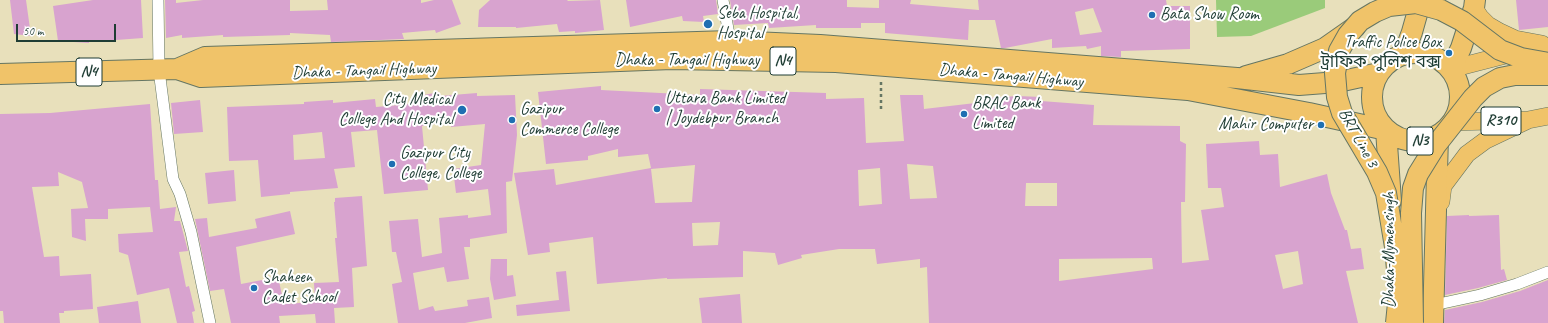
<!DOCTYPE html>
<meta charset="utf-8">
<style>
body{margin:0}
#map{position:relative;width:1548px;height:323px;overflow:hidden;background:#e8e0bb;font-family:Caveat,sans-serif}
canvas{display:block}
.scale{position:absolute;left:16px;top:24px;width:100px;height:18px;box-sizing:border-box;border:2px solid #1f3d34;border-top:0;padding-left:5px;font-size:12px;line-height:14px;white-space:nowrap;color:#1f3d34;-webkit-text-stroke:3px #fff;paint-order:stroke}
</style>
<div id="map">
<canvas width="1548" height="323"></canvas>
<div class="scale">50 m</div>
</div>
<script>
const g = document.querySelector('canvas').getContext('2d');
g.lineJoin = 'round';
function fillPath(path, color) {
  g.fillStyle = color;
  g.fill(path, 'evenodd');
}
function poly(rows) {
  const path = new Path2D();
  for (const r of rows) {
    if (r.length === 3) {
      path.moveTo(r[0] + r[2], r[1]);
      path.arc(r[0], r[1], r[2], 0, 2 * Math.PI);
      continue;
    }
    path.moveTo(r[0], r[1]);
    for (let i = 2; i < r.length; i += 2) path.lineTo(r[i], r[i + 1]);
  }
  return path;
}
function trace(path, color, width, dash) {
  g.strokeStyle = color;
  g.lineWidth = width;
  g.lineCap = dash ? 'butt' : 'round';
  g.setLineDash(dash || []);
  g.stroke(path);
}
function drawText(font, color, halo, rows, align = 'center') {
  g.font = font + ' Caveat,"Noto Sans Bengali",sans-serif';
  g.lineWidth = 4;
  g.setLineDash([]);
  g.textBaseline = 'middle';
  g.strokeStyle = halo;
  g.fillStyle = color;
  for (const [text, x, y, turn = 0] of rows) {
    g.save();
    g.translate(x, y);
    g.rotate((+turn || 0) * Math.PI / 180);
    g.textAlign = isNaN(turn) ? turn : align;
    if (halo) g.strokeText(text, 0, 0);
    g.fillText(text, 0, 0);
    g.restore();
  }
}
fillPath(poly([
 [1216,0,1325,0,1325,8,1251,36,1217,37]
]), '#9acb7a');
fillPath(poly([
 [10,0,26,0,31,36,14,34],
 [93,0,141,0,143,38,89,42,89,43,58,41,53,6],
 [165,0,176,0,176,3,203,0,290,0,290,11,328,10,327,0,421,0,421,3,434,0,452,0,461,24,436,33,435,30,402,33,404,39,331,42,330,35,290,33,290,35,223,37,223,35,182,38,182,35,166,38],
 [490,0,567,0,568,1,600,0,604,30,575,33,575,31,559,32,557,24,516,28,516,27,478,27,479,10],
 [626,0,716,0,718,14,703,16,704,22,683,21,682,16,630,27],
 [730,0,847,0,847,7,879,8,879,0,911,0,910,4,979,10,978,0,1166,0,1167,6,1190,6,1190,49,1121,51,1121,57,1101,56,1101,46,1087,49,1086,46,1052,48,1052,39,1005,48,1001,48,995,20,969,20,968,40,885,33,885,23,861,23,861,28,816,28,816,25,769,28,768,23,734,25],
 [1093,8,1102,32,1080,35,1075,12],
 [1516,0,1548,0,1548,27,1519,30],
 [601,86,601,90,700,95,700,89,826,93,826,99,864,98,866,143,904,141,900,95,923,95,924,109,984,102,984,98,1018,96,1041,97,1041,101,1094,105,1093,125,1180,126,1180,141,1186,144,1185,202,1181,202,1182,263,1209,260,1201,210,1224,207,1221,188,1208,188,1206,144,1259,141,1260,155,1278,154,1280,187,1327,174,1331,193,1345,230,1347,230,1351,249,1361,248,1364,269,1346,271,1358,323,929,323,927,267,920,268,920,259,877,264,875,249,839,249,801,255,802,258,778,265,775,253,743,251,743,277,667,279,667,278,597,284,593,237,549,243,550,252,528,255,514,173,554,169,556,185,651,168,648,154,618,157,618,149,588,156,588,160,546,164,538,92],
 [907,164,933,166,937,198,910,199],
 [695,165,692,202,655,203,651,169],
 [880,168,882,204,859,206,858,170],
 [1026,183,1057,183,1057,206,1025,206],
 [720,222,718,245,693,246,692,223],
 [1298,251,1303,284,1283,289,1275,255],
 [1152,258,1153,269,1059,281,1059,259],
 [439,92,440,96,477,93,477,96,515,95,517,135,512,181,506,182,507,233,470,239,470,247,464,247,469,279,447,282,444,267,413,273,419,310,433,306,435,311,468,306,467,300,489,297,492,318,465,323,398,323,392,284,402,282,396,252,392,252,389,221,418,219,422,257,442,253,439,218,468,215,468,218,491,215,488,189,456,193,453,169,481,165,485,124,451,127,451,121,422,126,428,190,384,194,377,130,351,132,355,167,334,169,338,188,290,192,290,194,261,197,258,160,229,161,227,107,304,104,304,102,333,100,333,103,375,99,376,107,421,103,419,96],
 [322,132,325,158,294,160,293,135],
 [200,100,203,132,174,134,171,103],
 [150,104,155,180,158,180,160,209,176,207,174,221,180,221,188,251,179,252,186,287,189,286,195,311,192,312,194,323,177,323,169,288,137,295,128,255,119,252,118,234,153,232,150,207,108,209,108,219,85,219,86,241,72,237,71,209,88,208,82,182,58,172,59,186,32,187,44,257,59,256,60,276,91,274,93,309,64,311,64,313,59,313,60,323,4,323,3,311,0,311,0,114,50,113],
 [234,170,236,201,208,204,205,173],
 [362,196,367,266,352,268,354,307,334,308,335,323,316,323,315,314,279,316,280,323,231,323,224,289,210,291,195,219,207,218,209,237,257,228,255,219,290,211,295,234,236,247,241,284,278,277,284,304,315,302,314,283,339,282,335,238,337,238,334,202,335,202,335,198],
 [1469,215,1469,216,1499,215,1501,270,1504,269,1507,280,1478,288,1445,295,1447,216],
 [491,259,507,259,507,276,513,275,516,296,494,300,490,279],
 [566,271,570,311,517,316,516,305,559,300,556,272],
 [1548,280,1548,323,1444,323,1445,310,1482,302,1520,291],
 [740,294,742,323,702,323,699,298],
 [138,301,141,323,99,323,97,307]
]), '#d8a3cf');
const street = poly([
 [158,0,159,70,173,179,180,194,191,232,210,323],
 [723,0,730,41],
 [1434,305,1480,295,1517,284,1548,272]
]);
const primary = poly([
 [1474,8,1480,17,1488,25,1500,32,1515,39,1542,44],
 [1451,69,1521,51,1548,47],
 [1453,122,1528,120,1548,116],
 [1441,202,1443,186,1467,154,1486,140,1528,120]
]);
const highway = poly([
 [1416,97,44],
 [1399,56,1405,51,1412,32,1421,0],
 [177,69,205,57,730,41,820,45,1237,78,1299,85,1338,82,1379,73],
 [1451,69,1461,48,1474,8,1475,0],
 [0,74,177,69,201,77,672,59,836,62,1188,90,1309,113,1386,130,1391,201],
 [1246,76,1288,64,1325,48,1355,27],
 [1433,323,1438,136]
]);
trace(street, '#657663', 12);
trace(primary, '#657663', 18);
trace(highway, '#657663', 22);
trace(poly([
 [881,109,881,82]
]), '#657663', 2.5, [3, 3]);
trace(street, '#fff', 11);
trace(primary, '#f0c369', 17);
trace(highway, '#f0c369', 20);
const highwayBridge = poly([
 [1396,323,1399,293,1395,247,1386,193,1377,172,1342,113,1337,97,1335,73,1339,51,1348,35,1360,21,1375,12,1389,6,1416,3,1441,10,1462,21,1500,50,1521,58,1548,63],
 [1413,323,1411,213,1413,188,1418,174,1436,145,1473,98,1484,87,1500,78,1515,75,1548,75]
]);
trace(highwayBridge, '#657663', 22, []);
trace(highwayBridge, '#f0c369', 20);
for (const [x, y, r, color] of [
 [1152,15,4,"#1f6fb2"],
 [708,24,5,"#1f6fb2"],
 [1449,53,4,"#1f6fb2"],
 [657,109,4,"#1f6fb2"],
 [462,110,5,"#1f6fb2"],
 [964,114,4,"#1f6fb2"],
 [512,120,4,"#1f6fb2"],
 [1321,125,4,"#1f6fb2"],
 [392,164,4,"#1f6fb2"],
 [254,288,4,"#1f6fb2"]
]) {
  const dot = new Path2D();
  dot.arc(x, y, r, 0, 2 * Math.PI);
  g.fillStyle = color;
  g.fill(dot);
  trace(dot, '#fff', 1.5);
}
for (const [x, y, w] of [
 [783,61,26],
 [89,72,26],
 [1501,121,40],
 [1420,141,26]
]) {
  const box = new Path2D();
  box.roundRect(x - w / 2, y - 14, w, 28, 3);
  g.fillStyle = '#fff';
  g.fill(box);
  trace(box, '#1f3d34', 1);
}
drawText('bold 16px', '#1f3d34', null, [
 ["N4",783,61],
 ["N4",89,72],
 ["R310",1501,121],
 ["N3",1420,141]
]);
drawText('17px', '#1f3d34', '#fff', [
 ["Seba Hospital,",717,14],
 ["Hospital",717,34],
 ["Bata Show Room",1160,15],
 ["Traffic Police Box",1441,43,"right"],
 ["ট্রাফিক পুলিশ বক্স",1441,63,"right"],
 ["Uttara Bank Limited",665,99],
 ["| Joydebpur Branch",665,119],
 ["City Medical",453,100,"right"],
 ["College And Hospital",453,120,"right"],
 ["BRAC Bank",972,104],
 ["Limited",972,124],
 ["Gazipur",520,110],
 ["Commerce College",520,130],
 ["Mahir Computer",1313,125,"right"],
 ["Gazipur City",400,154],
 ["College, College",400,174],
 ["Shaheen",262,278],
 ["Cadet School",262,298]
], 'left');
drawText('17px', '#1f3d34', '#fff', [
 ["Dhaka - Tangail Highway",687,61],
 ["Dhaka - Tangail Highway",364,71,-2],
 ["Dhaka - Tangail Highway",1011,76,5],
 ["BRT Line 3",1358,138,61],
 ["Dhaka-Mymensingh",1390,250,-90]
]);
</script>
